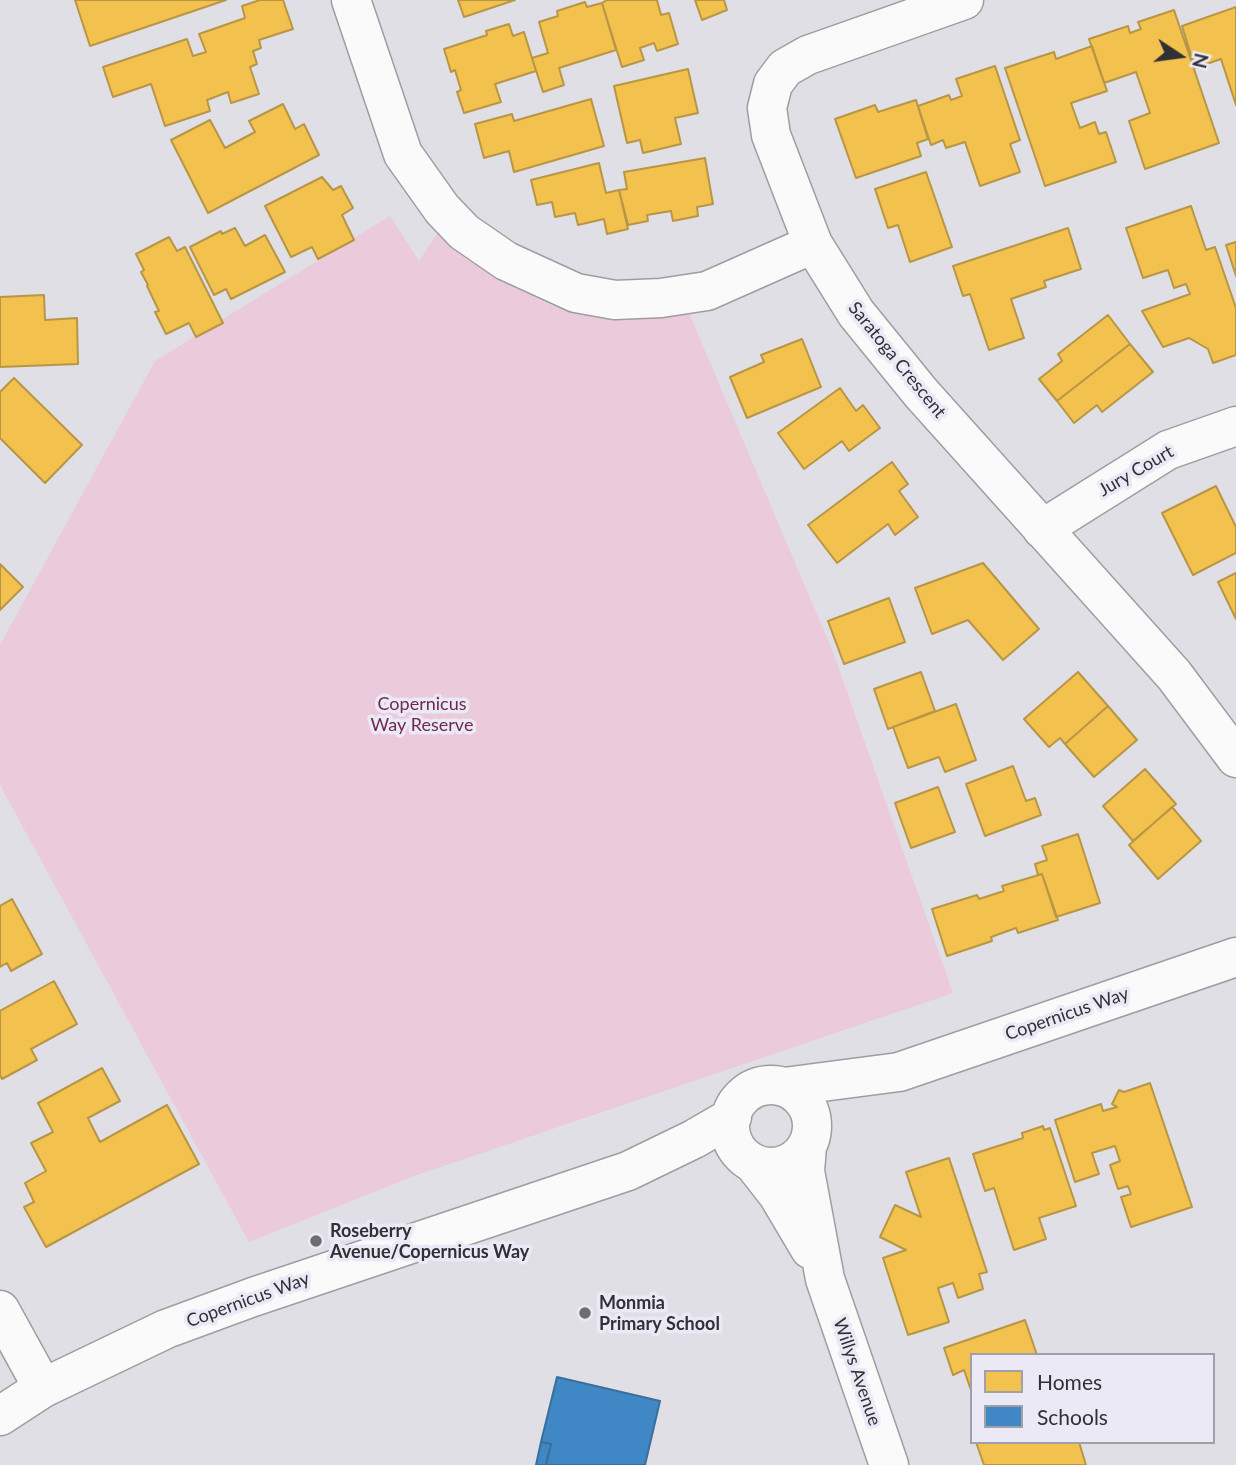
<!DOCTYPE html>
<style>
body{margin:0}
#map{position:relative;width:1236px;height:1465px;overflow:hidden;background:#e0dfe5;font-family:Lato,sans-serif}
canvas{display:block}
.legend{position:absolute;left:970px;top:1353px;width:245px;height:91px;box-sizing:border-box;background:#ece9f6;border:2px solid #a19fa8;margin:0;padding:9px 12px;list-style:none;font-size:21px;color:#313034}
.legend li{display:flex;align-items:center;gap:14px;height:35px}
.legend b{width:35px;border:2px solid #a19fa8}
.north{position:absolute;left:1145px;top:21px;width:70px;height:70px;-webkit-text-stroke:5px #ece9f6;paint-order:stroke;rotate:103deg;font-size:19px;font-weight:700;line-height:28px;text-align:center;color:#313034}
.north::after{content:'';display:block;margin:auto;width:24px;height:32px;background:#313034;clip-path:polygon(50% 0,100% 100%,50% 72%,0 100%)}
</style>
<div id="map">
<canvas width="1236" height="1465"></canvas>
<ul class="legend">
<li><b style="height:19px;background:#f2c14e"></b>Homes</li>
<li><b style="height:19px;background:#3f88c5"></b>Schools</li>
</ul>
<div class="north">N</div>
</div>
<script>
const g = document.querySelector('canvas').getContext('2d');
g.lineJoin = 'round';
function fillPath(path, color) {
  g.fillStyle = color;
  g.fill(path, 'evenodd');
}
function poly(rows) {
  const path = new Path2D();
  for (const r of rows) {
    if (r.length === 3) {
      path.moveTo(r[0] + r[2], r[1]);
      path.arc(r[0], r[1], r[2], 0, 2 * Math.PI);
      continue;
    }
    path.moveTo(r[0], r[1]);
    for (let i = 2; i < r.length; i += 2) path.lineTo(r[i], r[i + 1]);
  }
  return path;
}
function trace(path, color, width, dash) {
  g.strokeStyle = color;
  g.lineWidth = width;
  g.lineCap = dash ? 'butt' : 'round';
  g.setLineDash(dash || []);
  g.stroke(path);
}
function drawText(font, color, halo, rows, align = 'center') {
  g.font = font + ' Lato,sans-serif';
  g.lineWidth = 7;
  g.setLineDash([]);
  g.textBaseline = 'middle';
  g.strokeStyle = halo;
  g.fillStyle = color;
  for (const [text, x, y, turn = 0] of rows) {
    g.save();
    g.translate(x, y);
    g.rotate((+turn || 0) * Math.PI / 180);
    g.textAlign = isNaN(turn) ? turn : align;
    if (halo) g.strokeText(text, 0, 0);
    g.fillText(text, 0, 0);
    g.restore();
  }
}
fillPath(poly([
 [390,216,419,261,440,230,464,253,505,283,558,308,616,320,689,313,833,652,953,993,414,1176,249,1242,0,785,0,645,155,361]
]), '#ebcadb');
const homes = poly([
 [75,0,226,0,90,46,75,0],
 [260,0,283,0,293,29,259,40,261,48,253,51,257,64,250,67,259,94,231,103,228,92,207,100,210,111,165,126,151,84,113,97,103,67,187,39,193,56,206,52,199,34,245,18,242,6,260,0],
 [458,0,515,0,464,17,458,0],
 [657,0,661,15,669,13,678,44,657,51,654,43,640,48,644,60,622,67,602,3,607,0,657,0],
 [695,0,724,0,727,10,702,20,695,0],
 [585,2,587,7,602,3,616,50,559,68,564,85,543,92,532,58,548,53,539,22,558,16,557,11,585,2],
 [1236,7,1236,105,1221,59,1195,68,1182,26,1236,7],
 [1174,10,1219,143,1145,169,1129,121,1150,113,1136,72,1104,83,1089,39,1128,26,1130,33,1141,29,1138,22,1174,10],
 [509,24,513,36,524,32,536,71,495,84,501,102,464,113,457,92,461,90,455,70,451,72,444,49,487,35,486,31,509,24],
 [1092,46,1107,91,1071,103,1080,128,1095,122,1099,134,1106,132,1116,162,1045,186,1005,68,1054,52,1056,59,1092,46],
 [995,66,1020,140,1010,144,1020,172,980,186,965,142,946,148,943,140,931,145,918,106,949,95,951,100,962,96,956,79,995,66],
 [688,69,698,113,675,118,681,144,643,153,640,140,627,143,614,86,688,69],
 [591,99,604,146,514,172,509,151,484,158,475,124,512,114,514,121,591,99],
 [916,100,928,139,917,143,921,156,856,178,835,119,875,105,878,112,916,100],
 [283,104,295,129,304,124,319,155,208,213,171,140,210,120,225,148,255,132,249,121,283,104],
 [705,158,713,204,697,207,698,216,673,221,671,211,647,215,648,221,628,225,619,190,627,189,624,172,705,158],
 [599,163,606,193,619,190,628,229,607,234,604,219,578,225,575,213,555,217,552,202,537,205,531,180,599,163],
 [926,172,952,247,910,262,898,225,888,228,875,189,926,172],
 [322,177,333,190,341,186,353,208,342,215,354,240,318,259,312,247,291,257,265,206,322,177],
 [1191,206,1206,250,1215,247,1236,308,1236,355,1213,363,1208,349,1189,338,1163,347,1142,311,1190,294,1186,284,1174,288,1168,270,1143,278,1126,228,1191,206],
 [235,228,245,246,265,235,285,272,231,299,226,289,214,295,190,247,221,231,222,234,235,228],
 [1068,228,1081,269,1044,281,1046,287,1011,299,1024,338,989,350,970,294,963,296,953,266,1068,228],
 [169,237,177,251,185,247,223,323,196,337,189,323,166,334,155,312,159,311,147,286,148,285,141,272,144,270,136,254,169,237],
 [1236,242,1236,276,1226,245,1236,242],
 [44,295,45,320,77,318,78,364,0,367,0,297,44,295],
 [1108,315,1130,344,1057,401,1039,379,1062,361,1058,354,1108,315],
 [802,339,821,387,747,418,730,377,764,362,761,355,802,339],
 [1130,344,1153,372,1102,412,1097,405,1074,423,1057,401,1130,344],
 [14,378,82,445,45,483,0,438,0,392,14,378],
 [840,388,856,411,863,405,880,428,849,451,842,441,804,469,778,433,840,388],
 [892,462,908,484,899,491,918,517,895,535,888,524,837,563,808,525,892,462],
 [1216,486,1236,527,1236,553,1193,575,1162,513,1216,486],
 [983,563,1039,629,1003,660,968,620,932,634,915,588,983,563],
 [0,564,23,587,0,610,0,564],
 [1236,573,1236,619,1218,582,1236,573],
 [889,598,905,642,844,664,828,621,889,598],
 [921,672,935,711,888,729,874,689,921,672],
 [1078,672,1108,706,1065,744,1060,738,1049,747,1024,719,1078,672],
 [956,704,976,760,945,772,939,757,908,768,893,727,956,704],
 [1108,706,1137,740,1094,777,1065,744,1108,706],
 [1013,766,1026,801,1035,798,1041,815,985,836,966,784,1013,766],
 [1145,769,1176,804,1133,841,1103,806,1145,769],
 [938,787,955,832,911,848,895,803,938,787],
 [1172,807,1201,841,1158,879,1129,845,1172,807],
 [1078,834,1100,903,1056,917,1042,874,1038,875,1035,864,1047,860,1042,846,1078,834],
 [1042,874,1058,920,1018,933,1016,928,991,937,992,941,947,956,932,909,977,895,979,899,1004,891,1002,886,1042,874],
 [12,899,42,954,11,971,7,963,0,967,0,906,12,899],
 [54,981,77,1024,31,1049,37,1060,2,1079,0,1075,0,1011,54,981],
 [102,1068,120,1101,88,1118,100,1142,167,1105,199,1164,46,1247,24,1207,34,1202,25,1183,46,1171,31,1143,53,1132,38,1103,102,1068],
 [1150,1083,1192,1207,1131,1227,1121,1197,1131,1194,1128,1186,1118,1189,1110,1165,1120,1161,1115,1146,1092,1153,1099,1174,1075,1182,1055,1120,1101,1104,1103,1111,1117,1107,1112,1104,1119,1090,1124,1092,1150,1083],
 [1043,1126,1044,1130,1050,1128,1076,1206,1039,1218,1046,1239,1014,1250,994,1188,985,1191,973,1154,1023,1138,1022,1133,1043,1126],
 [949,1158,987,1272,979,1274,983,1289,958,1298,953,1283,938,1288,949,1322,908,1335,883,1258,906,1250,880,1237,895,1205,921,1217,906,1172,949,1158],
 [1025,1320,1037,1355,972,1355,972,1393,964,1370,953,1375,944,1348,1025,1320],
 [976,1442,1079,1442,1086,1465,984,1465,976,1442]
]);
fillPath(homes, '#f2c14e');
trace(homes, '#b89646', 2);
const schools = poly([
 [557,1377,660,1401,645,1465,546,1465,551,1444,541,1442,557,1377],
 [541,1442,551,1444,546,1465,536,1465,541,1442]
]);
fillPath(schools, '#3f88c5');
trace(schools, '#3b6e9a', 2);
const street = poly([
 [351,0,403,154,442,209,464,232,506,261,576,293,615,300,661,298,707,291,813,244],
 [964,0,808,55,785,68,773,84,767,108,771,135,813,244,856,313,921,393,1174,675,1236,758],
 [1042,529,1168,450,1236,426],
 [0,1310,43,1388]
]);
const secondary = poly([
 [771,1126,41],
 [784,1087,899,1072,1236,957],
 [807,1146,805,1171,825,1279,889,1465],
 [753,1163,778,1195,810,1249],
 [0,1416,43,1388,166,1329,253,1297,628,1171,694,1139,732,1117]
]);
trace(street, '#9e9ea2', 41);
trace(secondary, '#9e9ea2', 41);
trace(street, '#fafafb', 38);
trace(secondary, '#fafafb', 38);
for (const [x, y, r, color] of [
 [316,1241,7,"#6e6d72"],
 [585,1313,7,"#6e6d72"]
]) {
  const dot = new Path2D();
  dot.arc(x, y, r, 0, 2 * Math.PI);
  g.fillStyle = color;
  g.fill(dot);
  trace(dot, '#ece9f6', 2.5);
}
drawText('18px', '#313034', '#ece9f6', [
 ["Saratoga Crescent",897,360,51],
 ["Jury Court",1136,471,-30],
 ["Copernicus Way",1067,1014,-19],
 ["Copernicus Way",248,1300,-20],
 ["Willys Avenue",857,1372,71]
]);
drawText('18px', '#70284e', '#ece9f6', [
 ["Copernicus",422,704],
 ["Way Reserve",422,725]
]);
drawText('bold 18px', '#313034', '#ece9f6', [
 ["Roseberry",330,1231],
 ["Avenue/Copernicus Way",330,1252],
 ["Monmia",599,1303],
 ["Primary School",599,1324]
], 'left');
</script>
